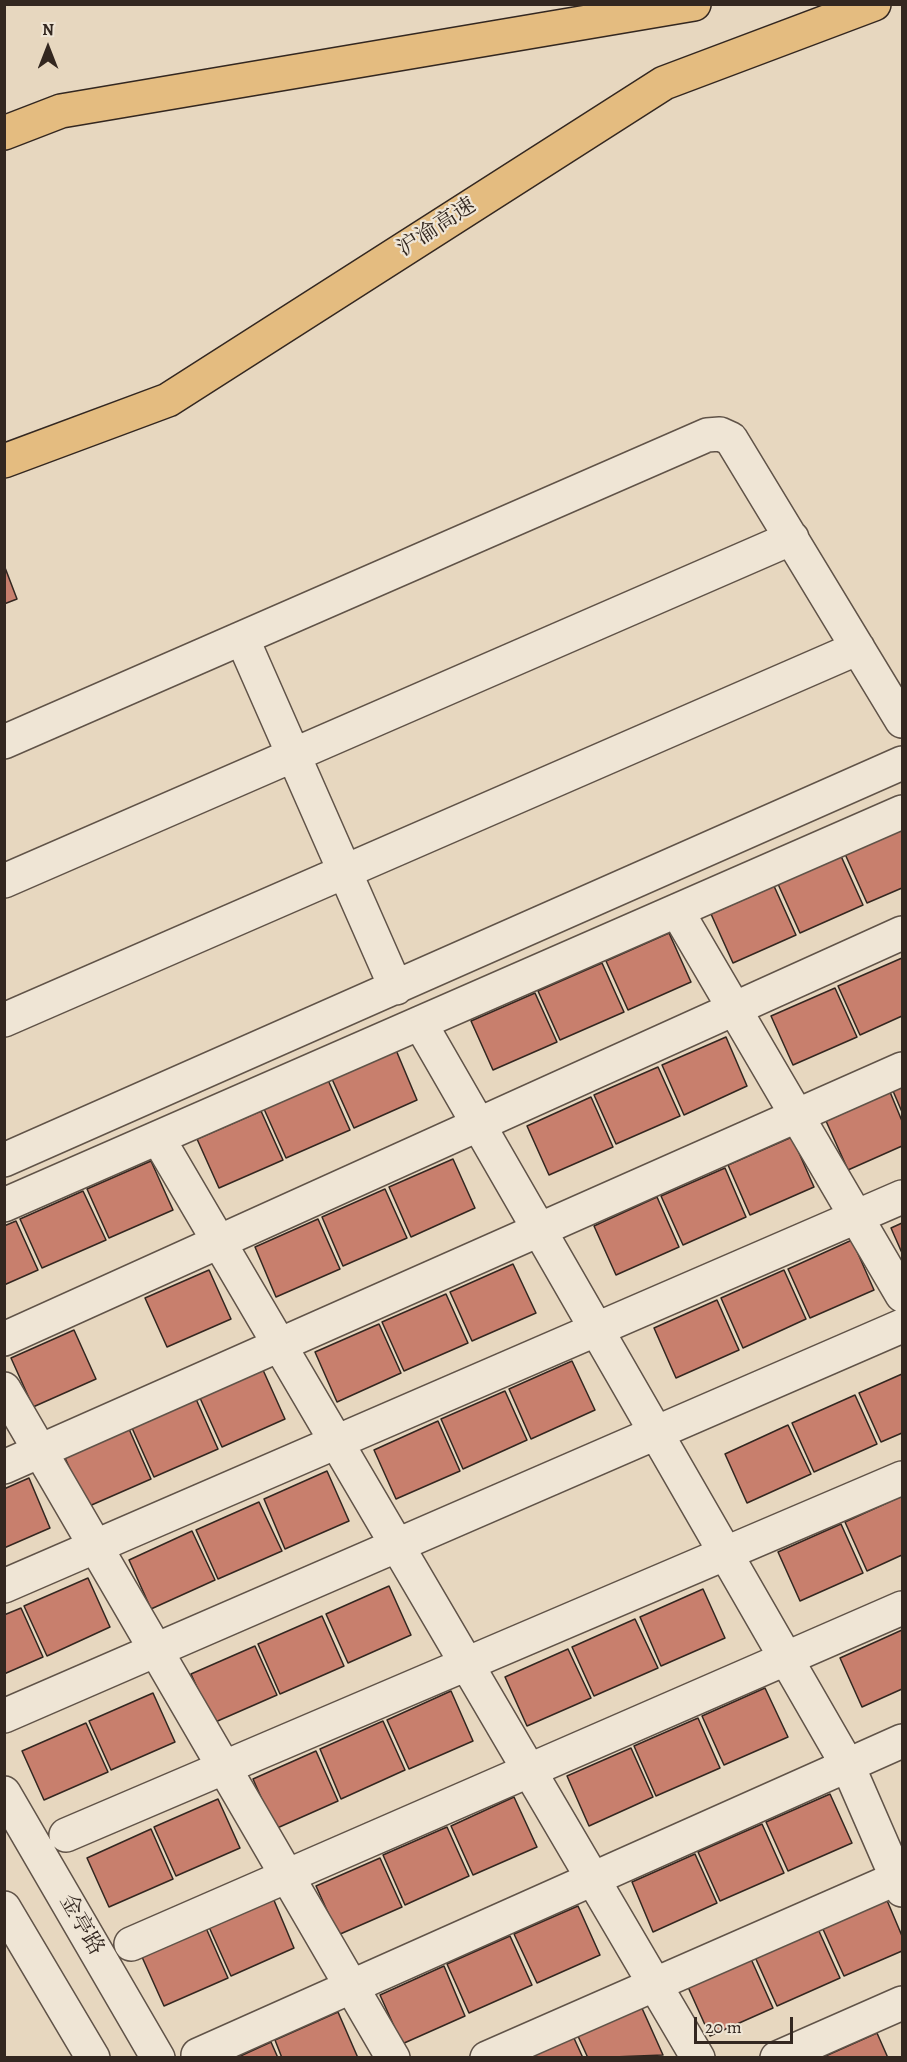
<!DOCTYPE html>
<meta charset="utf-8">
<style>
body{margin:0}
#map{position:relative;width:907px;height:2062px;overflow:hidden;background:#e7d7bf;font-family:Alegreya,serif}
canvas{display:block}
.frame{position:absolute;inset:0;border:6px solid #332720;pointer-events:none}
.north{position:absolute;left:18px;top:18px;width:60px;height:60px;-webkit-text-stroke:4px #efe5d5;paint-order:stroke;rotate:0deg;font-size:16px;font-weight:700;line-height:24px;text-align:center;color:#332720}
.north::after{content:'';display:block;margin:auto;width:21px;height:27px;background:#332720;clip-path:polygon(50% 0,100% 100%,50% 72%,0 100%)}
.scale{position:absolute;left:694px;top:2017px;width:99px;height:27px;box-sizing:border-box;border:3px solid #332720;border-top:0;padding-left:8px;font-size:18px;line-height:21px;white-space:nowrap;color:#332720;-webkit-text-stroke:4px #efe5d5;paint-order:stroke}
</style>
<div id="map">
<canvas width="907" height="2062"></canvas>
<div class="frame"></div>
<div class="north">N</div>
<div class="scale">20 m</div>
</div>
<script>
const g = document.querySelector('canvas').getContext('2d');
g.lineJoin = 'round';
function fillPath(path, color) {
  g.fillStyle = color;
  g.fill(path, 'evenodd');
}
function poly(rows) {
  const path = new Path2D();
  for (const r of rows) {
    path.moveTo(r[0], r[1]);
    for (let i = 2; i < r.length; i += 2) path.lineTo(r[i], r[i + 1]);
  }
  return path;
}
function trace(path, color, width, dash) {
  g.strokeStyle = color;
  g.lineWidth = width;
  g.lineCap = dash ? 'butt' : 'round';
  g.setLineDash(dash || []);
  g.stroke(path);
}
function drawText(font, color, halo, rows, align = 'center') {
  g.font = font + ' Alegreya,"Noto Serif SC",serif';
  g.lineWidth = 4.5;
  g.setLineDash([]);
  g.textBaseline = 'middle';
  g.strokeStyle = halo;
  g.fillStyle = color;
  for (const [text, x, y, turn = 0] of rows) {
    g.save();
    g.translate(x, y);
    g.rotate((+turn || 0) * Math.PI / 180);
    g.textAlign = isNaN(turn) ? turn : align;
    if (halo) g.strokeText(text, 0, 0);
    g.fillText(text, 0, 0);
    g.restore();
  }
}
const building = poly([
 [4,565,17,599,4,604,4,565],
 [902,829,902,888,867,903,845,854,902,829],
 [841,856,863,905,800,933,778,884,841,856],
 [774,886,796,935,733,963,711,914,774,886],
 [669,933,691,982,628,1010,606,961,669,933],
 [902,958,902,1016,860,1035,838,986,902,958],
 [602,963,624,1012,560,1040,538,991,602,963],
 [835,988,857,1037,793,1065,771,1016,835,988],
 [535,993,557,1042,493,1070,471,1021,535,993],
 [726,1037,747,1086,684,1115,662,1065,726,1037],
 [396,1050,417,1100,354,1128,332,1079,396,1050],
 [658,1067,680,1116,616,1144,594,1095,658,1067],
 [328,1080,350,1130,286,1158,264,1109,328,1080],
 [902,1087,902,1112,893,1091,902,1087],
 [890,1092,902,1121,902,1146,848,1170,826,1121,890,1092],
 [591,1097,613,1147,549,1175,527,1126,591,1097],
 [261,1111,283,1160,219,1188,197,1139,261,1111],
 [792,1137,814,1187,750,1215,728,1165,792,1137],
 [453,1159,475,1208,411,1237,389,1187,453,1159],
 [151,1161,173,1210,109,1238,87,1189,151,1161],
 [725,1168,746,1217,683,1245,661,1196,725,1168],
 [385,1189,407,1238,343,1266,322,1217,385,1189],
 [83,1191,106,1240,42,1268,20,1219,83,1191],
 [657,1197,679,1247,616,1275,594,1226,657,1197],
 [318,1219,340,1269,276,1297,255,1247,318,1219],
 [16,1221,38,1270,4,1285,4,1226,16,1221],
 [902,1223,902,1253,891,1228,902,1223],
 [852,1240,874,1290,810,1318,788,1269,852,1240],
 [513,1264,536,1313,472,1341,450,1292,513,1264],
 [209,1270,231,1319,167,1347,145,1298,209,1270],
 [784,1270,806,1319,743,1348,721,1298,784,1270],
 [446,1294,468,1343,404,1371,382,1322,446,1294],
 [717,1300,739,1350,676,1378,654,1328,717,1300],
 [379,1324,401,1373,337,1402,315,1352,379,1324],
 [74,1330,96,1379,33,1407,11,1358,74,1330],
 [572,1361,595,1410,531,1439,509,1389,572,1361],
 [263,1370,285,1419,222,1447,200,1398,263,1370],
 [902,1374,902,1433,881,1442,859,1393,902,1374],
 [505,1391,527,1440,463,1469,441,1419,505,1391],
 [855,1395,877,1444,814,1472,792,1423,855,1395],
 [196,1399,218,1449,154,1477,132,1428,196,1399],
 [438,1421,460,1471,396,1499,374,1450,438,1421],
 [788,1425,811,1474,747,1503,725,1454,788,1425],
 [129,1429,151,1479,87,1507,65,1458,129,1429],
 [327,1471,349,1521,285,1549,264,1499,327,1471],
 [29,1478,50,1528,4,1548,4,1489,29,1478],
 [902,1496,902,1555,867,1571,845,1522,902,1496],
 [259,1502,282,1551,218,1579,196,1530,259,1502],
 [841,1524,863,1573,800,1601,778,1552,841,1524],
 [192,1531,215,1580,151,1609,129,1560,192,1531],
 [88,1578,110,1627,47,1656,24,1606,88,1578],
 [389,1586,411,1635,348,1663,326,1614,389,1586],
 [703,1589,725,1638,661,1666,640,1617,703,1589],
 [21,1608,43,1657,4,1674,4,1615,21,1608],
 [322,1616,344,1666,280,1694,258,1644,322,1616],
 [635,1619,658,1668,594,1696,572,1647,635,1619],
 [902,1630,902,1689,862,1707,840,1658,902,1630],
 [255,1646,277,1695,213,1723,191,1674,255,1646],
 [568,1649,591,1698,527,1726,505,1677,568,1649],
 [765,1688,788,1737,724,1765,702,1716,765,1688],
 [451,1691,473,1741,409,1769,387,1720,451,1691],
 [153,1693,175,1742,111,1770,89,1721,153,1693],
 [698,1718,720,1768,656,1796,634,1746,698,1718],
 [383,1721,405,1770,341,1799,320,1749,383,1721],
 [86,1723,108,1772,44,1800,22,1751,86,1723],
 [631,1748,653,1797,589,1826,567,1776,631,1748],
 [316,1751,338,1801,275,1829,253,1779,316,1751],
 [830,1794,852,1843,788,1871,766,1822,830,1794],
 [514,1797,537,1847,473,1875,451,1826,514,1797],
 [218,1799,240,1848,176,1876,154,1827,218,1799],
 [762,1824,784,1873,720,1901,698,1852,762,1824],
 [447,1827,469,1876,405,1905,383,1855,447,1827],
 [151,1829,173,1879,109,1907,87,1858,151,1829],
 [695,1854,717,1903,653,1932,632,1882,695,1854],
 [380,1858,402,1907,338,1935,316,1886,380,1858],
 [273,1898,294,1948,231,1976,209,1927,273,1898],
 [886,1898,902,1936,902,1951,844,1976,822,1927,886,1898],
 [578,1906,600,1955,537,1983,514,1934,578,1906],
 [206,1928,228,1978,164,2006,142,1957,206,1928],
 [818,1929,840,1978,777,2006,755,1957,818,1929],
 [510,1936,532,1985,469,2013,447,1964,510,1936],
 [751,1959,773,2008,710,2036,688,1987,751,1959],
 [444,1966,465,2016,402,2044,380,1995,444,1966],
 [641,2006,663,2055,588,2058,577,2034,641,2006],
 [338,2012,358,2058,282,2058,275,2040,338,2012],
 [877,2033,888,2058,821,2058,877,2033],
 [573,2036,583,2058,524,2058,573,2036],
 [271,2042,278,2058,236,2058,271,2042]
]);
fillPath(building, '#c87f6d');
trace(building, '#332720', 1.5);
const minor = poly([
 [242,638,396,988],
 [4,742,707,435,720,434,731,439,902,721],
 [4,881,792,538],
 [677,911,902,1295],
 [4,1020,858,648],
 [420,1023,848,1766,902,1890],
 [158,1138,698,2058],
 [4,1160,902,763],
 [4,1205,902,812],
 [4,1339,902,933],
 [4,1389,393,2058],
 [4,1467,902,1069],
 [4,1586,902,1197],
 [4,1716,902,1326],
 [4,1793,158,2058],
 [66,1835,902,1478],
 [4,1908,93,2058],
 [131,1944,902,1608],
 [198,2055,902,1741],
 [487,2058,902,1876],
 [777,2058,902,2003]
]);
const highway = poly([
 [4,133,61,111,694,4],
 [4,461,168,400,664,83,874,4]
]);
trace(minor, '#605348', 36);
trace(highway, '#332720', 36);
trace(minor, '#efe5d5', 33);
trace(highway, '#e4bc80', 33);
drawText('22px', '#332720', '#efe5d5', [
 ["沪渝高速",437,228,-33],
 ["金亭路",81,1925,60]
]);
</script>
